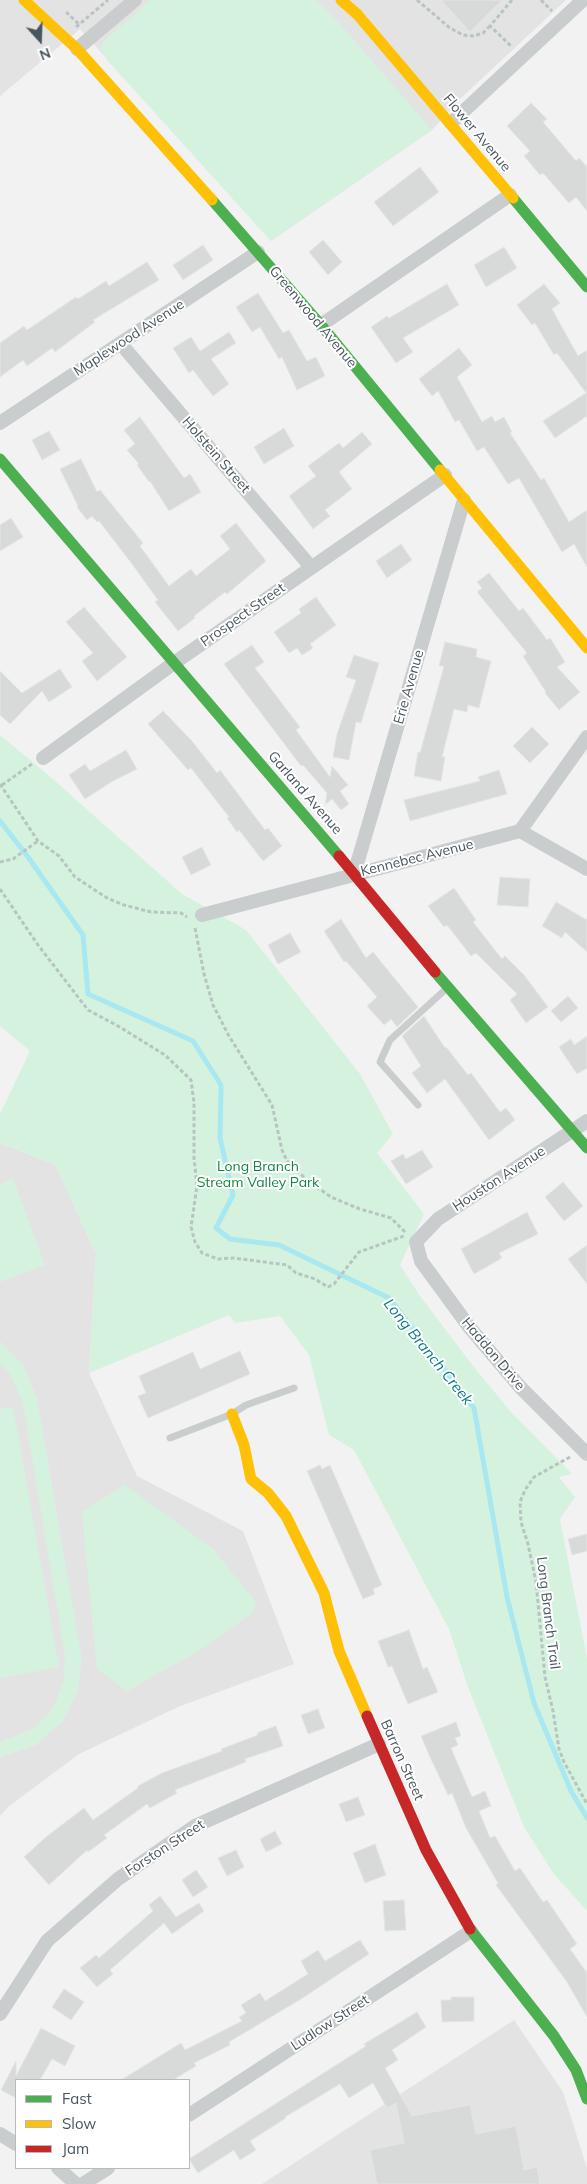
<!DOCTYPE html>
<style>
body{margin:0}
#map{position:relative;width:587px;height:2184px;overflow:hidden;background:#f2f2f2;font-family:Mulish,sans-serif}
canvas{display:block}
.legend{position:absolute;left:15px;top:2079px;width:175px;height:90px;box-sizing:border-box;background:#fff;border:1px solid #b6bbbf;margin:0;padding:6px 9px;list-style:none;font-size:15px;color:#48565f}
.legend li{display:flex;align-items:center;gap:10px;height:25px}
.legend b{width:25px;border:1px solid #b6bbbf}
.north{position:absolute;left:15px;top:15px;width:50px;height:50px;-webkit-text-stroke:4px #fff;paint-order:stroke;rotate:160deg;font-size:14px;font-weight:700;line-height:20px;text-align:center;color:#48565f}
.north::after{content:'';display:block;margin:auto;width:18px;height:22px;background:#48565f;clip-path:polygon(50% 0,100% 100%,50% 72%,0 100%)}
</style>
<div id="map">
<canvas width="587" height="2184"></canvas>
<ul class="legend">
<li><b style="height:6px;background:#4caf50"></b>Fast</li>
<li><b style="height:6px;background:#ffc107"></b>Slow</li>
<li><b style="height:6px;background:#c62828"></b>Jam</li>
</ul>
<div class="north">N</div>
</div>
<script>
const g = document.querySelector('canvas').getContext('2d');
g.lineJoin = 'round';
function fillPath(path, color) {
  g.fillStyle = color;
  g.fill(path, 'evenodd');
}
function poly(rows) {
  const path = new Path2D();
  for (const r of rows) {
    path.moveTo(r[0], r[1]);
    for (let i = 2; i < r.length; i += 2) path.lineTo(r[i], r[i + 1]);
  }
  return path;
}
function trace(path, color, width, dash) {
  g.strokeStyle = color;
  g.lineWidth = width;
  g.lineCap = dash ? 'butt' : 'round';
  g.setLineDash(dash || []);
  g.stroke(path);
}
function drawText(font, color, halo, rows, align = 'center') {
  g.font = font + ' Mulish,sans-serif';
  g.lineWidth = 4;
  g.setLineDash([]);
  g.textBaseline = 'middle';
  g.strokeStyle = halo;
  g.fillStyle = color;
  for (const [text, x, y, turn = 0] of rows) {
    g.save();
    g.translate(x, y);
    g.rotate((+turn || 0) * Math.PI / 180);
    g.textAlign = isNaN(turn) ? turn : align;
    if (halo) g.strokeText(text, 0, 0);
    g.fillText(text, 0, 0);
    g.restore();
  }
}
fillPath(poly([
 [0,0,566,0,460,99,432,130,271,241,80,29,0,96],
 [0,1143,56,1165,96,1254,89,1373,137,1476,243,1531,294,1664,178,1707,79,1754,8,1807,0,1816],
 [514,2020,563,2092,587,2168,587,2184,262,2184]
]), '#e4e3e4');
fillPath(poly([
 [151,0,316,0,340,24,432,130,271,241,107,60,100,49,105,40],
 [0,735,46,773,182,894,246,930,360,1074,393,1134,377,1153,424,1214,400,1265,420,1296,473,1366,511,1412,572,1474,559,1477,575,1497,560,1519,587,1659,587,1911,554,1874,524,1827,468,1687,449,1629,354,1450,329,1435,309,1355,280,1316,235,1323,229,1315,89,1373,96,1254,56,1165,0,1143,0,1114,30,1051,0,1026],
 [13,1179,45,1265,0,1282,0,1184],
 [0,1341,23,1365,37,1398,82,1660,78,1690,62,1722,36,1745,0,1757,0,1742,33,1729,54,1707,64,1679,65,1655,23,1403,10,1374,0,1363],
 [13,1407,59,1667,0,1678,0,1409],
 [125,1485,213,1549,256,1602,254,1609,251,1614,202,1649,127,1691,97,1669,82,1512]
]), '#d5f2de');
trace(poly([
 [0,821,28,857,83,935,88,994,193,1041,221,1085,220,1138,233,1195,216,1228,230,1239,279,1245,389,1298,474,1408,507,1597,534,1703,571,1791,587,1818]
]), '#a9e8f1', 5);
const building = poly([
 [441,0,502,0,470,32,441,0],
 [531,103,547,119,543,122,576,161,579,158,587,167,587,211,576,197,569,203,543,173,540,175,524,156,530,151,507,126,531,103],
 [420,167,439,192,393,226,374,202,420,167],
 [323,240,342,262,328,275,309,252,323,240],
 [203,245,213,260,183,280,173,265,203,245],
 [504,247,517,268,486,287,474,265,504,247],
 [147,262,159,280,93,320,95,322,55,352,52,348,27,366,23,360,0,377,0,343,24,326,27,330,76,297,78,299,106,281,109,286,147,262],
 [447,284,459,305,403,338,413,352,396,363,371,327,387,316,389,318,447,284],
 [544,284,560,303,552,309,578,356,587,350,587,416,555,438,543,421,586,393,557,353,554,355,535,323,532,325,517,305,544,284],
 [258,293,283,333,289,330,307,361,316,357,325,376,297,390,282,357,279,359,260,327,252,332,236,307,258,293],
 [229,332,236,343,211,359,229,384,213,396,193,370,189,373,173,348,191,337,200,351,229,332],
 [459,348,472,365,457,377,482,422,492,416,495,422,504,417,512,432,510,433,541,480,544,478,569,522,587,510,587,567,574,544,562,552,519,478,508,484,484,447,477,451,459,420,455,422,438,391,432,396,419,379,459,348],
 [140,417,184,478,190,474,201,492,169,511,150,481,149,482,137,465,139,464,127,450,135,444,124,430,140,417],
 [284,428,294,446,264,464,254,447,284,428],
 [49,431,60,450,42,460,32,440,49,431],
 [362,432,372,444,339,472,352,489,325,510,330,516,313,529,289,496,316,476,308,466,339,443,343,448,362,432],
 [81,459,97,492,100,490,143,543,140,546,169,586,191,569,196,576,230,549,220,536,236,523,266,561,227,594,225,592,194,616,195,618,178,631,155,602,158,600,132,564,99,521,97,522,92,516,87,520,77,507,78,506,60,469,81,459],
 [11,518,23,537,0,551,0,525,11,518],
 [401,544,412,560,387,578,376,561,401,544],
 [489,573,519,611,523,608,547,640,550,638,565,662,557,667,580,692,559,710,545,693,546,692,523,656,527,653,477,592,482,588,477,582,489,573],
 [316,597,336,625,310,644,313,648,302,655,297,648,289,653,274,632,301,613,299,609,316,597],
 [84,607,127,657,97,681,82,661,93,653,66,622,84,607],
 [445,642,477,649,476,657,491,661,479,708,468,705,467,712,454,709,442,757,445,757,441,781,414,776,418,752,420,753,444,666,439,666,445,642],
 [252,645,264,662,255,668,300,727,296,730,330,777,332,766,348,785,340,791,349,804,341,810,332,799,325,805,327,793,303,765,301,766,224,664,252,645],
 [354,655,379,663,361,723,356,722,349,760,333,757,337,734,356,680,346,677,354,655],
 [60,669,72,687,49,702,42,691,10,724,0,715,0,671,22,693,60,669],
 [163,711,192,741,217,773,220,770,265,830,268,828,282,846,263,861,239,830,237,832,227,818,229,817,191,768,188,770,148,724,163,711],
 [532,727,549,744,530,763,513,746,532,727],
 [126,750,137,769,113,781,85,799,69,775,85,764,90,771,126,750],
 [499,770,507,794,410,821,404,800,480,781,478,777,499,770],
 [202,847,211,865,191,875,182,857,202,847],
 [500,877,530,879,528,907,497,905,500,877],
 [454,888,476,920,473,922,502,959,505,956,524,975,548,1007,526,1023,510,1000,517,994,476,953,471,956,447,925,444,927,428,906,454,888],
 [556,902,587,920,587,952,565,932,562,938,542,926,556,902],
 [341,919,366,958,373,952,418,1007,397,1027,391,1019,384,1025,367,1006,377,997,346,961,344,962,324,931,341,919],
 [290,933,301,952,278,964,268,945,290,933],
 [568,996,578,1008,561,1022,551,1011,568,996],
 [424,1016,445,1048,446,1047,468,1075,471,1073,500,1112,506,1108,515,1120,489,1140,445,1079,427,1093,412,1073,421,1066,402,1036,424,1016],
 [587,1036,587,1068,577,1074,559,1047,571,1039,574,1045,587,1036],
 [422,1150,433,1167,406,1184,391,1161,403,1154,406,1159,422,1150],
 [563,1182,583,1206,564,1221,545,1197,563,1182],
 [527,1212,538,1234,499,1253,502,1258,474,1274,461,1249,527,1212],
 [587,1245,587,1284,568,1259,587,1245],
 [240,1351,250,1374,148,1418,138,1396,146,1393,139,1376,193,1352,200,1369,240,1351],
 [320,1465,322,1469,330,1465,382,1585,373,1589,375,1594,363,1599,307,1471,320,1465],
 [587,1534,587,1551,572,1555,568,1539,587,1534],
 [409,1630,423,1669,427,1667,438,1692,408,1704,392,1666,388,1667,378,1641,409,1630],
 [318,1709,325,1728,308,1734,301,1715,318,1709],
 [456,1722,461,1736,455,1738,458,1745,451,1748,472,1797,485,1791,491,1806,479,1811,490,1838,495,1836,515,1871,520,1868,543,1902,547,1900,577,1944,570,1949,587,1973,587,2017,567,1982,496,1885,498,1883,466,1828,452,1793,448,1795,430,1757,421,1736,456,1722],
 [276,1726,283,1746,245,1759,246,1762,175,1790,177,1793,150,1808,147,1804,104,1835,107,1838,88,1852,87,1850,49,1885,24,1857,46,1837,84,1808,93,1820,138,1788,138,1786,162,1773,222,1751,221,1749,258,1735,257,1733,276,1726],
 [358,1797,365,1815,346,1822,339,1804,358,1797],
 [275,1831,282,1844,266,1852,260,1839,275,1831],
 [375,1844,386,1875,365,1883,353,1853,375,1844],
 [236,1850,244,1867,227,1876,218,1858,236,1850],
 [196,1870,208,1887,193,1897,182,1880,196,1870],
 [160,1896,176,1917,199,1903,204,1911,172,1934,164,1923,110,1970,113,1974,97,1987,80,1968,96,1955,99,1958,153,1911,149,1905,160,1896],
 [404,1900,406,1930,385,1931,383,1901,404,1900],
 [360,1940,369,1954,301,1999,229,2042,230,2045,194,2063,196,2066,173,2080,121,2080,181,2043,185,2050,242,2021,239,2017,246,2013,241,2005,260,1993,265,2001,308,1974,301,1961,318,1950,325,1961,360,1940],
 [64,1989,84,2002,71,2020,52,2007,64,1989],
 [451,1997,474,1997,474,2021,442,2022,441,2000,451,2000,451,1997],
 [417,2012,426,2027,392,2050,398,2060,385,2068,412,2116,470,2105,476,2134,516,2126,524,2170,537,2167,540,2184,377,2184,370,2150,404,2143,396,2103,387,2108,373,2083,349,2098,340,2084,285,2117,286,2118,250,2141,256,2150,240,2160,234,2150,198,2173,189,2159,366,2046,364,2044,417,2012],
 [41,2028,75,2046,65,2066,52,2059,40,2080,16,2080,16,2098,1,2090,16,2061,16,2076,41,2028]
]);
fillPath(building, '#d8dada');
trace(building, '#e3e4e5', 1);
trace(poly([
 [417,0,450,28,463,35,474,36,483,33,490,26],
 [512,0,490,26,512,47],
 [541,0,552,11],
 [66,12,80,25],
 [76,27,108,0],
 [0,784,38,841,59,856,75,877,107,898,124,905,151,912,181,913,187,917],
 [2,785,32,764],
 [0,862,13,859,38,841],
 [0,889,38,945,88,1010,118,1026,165,1055,191,1080,194,1103,194,1158,197,1186,191,1227,195,1242,202,1253,218,1259,234,1258,287,1265,296,1273,315,1279,328,1287,334,1284,359,1252,404,1236],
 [195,928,204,974,213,1005,229,1036,272,1105,282,1150,287,1161,307,1180,331,1197,360,1209,391,1218,406,1233],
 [570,1457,534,1477,525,1490,520,1502,521,1522,528,1544,536,1582,545,1677,553,1711,559,1749,564,1762,587,1804]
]), '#b7c5c0', 3, [4, 2.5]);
trace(poly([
 [418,1105,380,1062,390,1040,447,988],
 [170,1438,232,1414,246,1405,294,1388]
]), '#c9cdce', 7);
trace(poly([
 [77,49,135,0],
 [451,123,583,0],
 [321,325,510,195],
 [121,344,311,567],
 [0,423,258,252],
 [43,758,174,663,445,475],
 [520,831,587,869],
 [354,874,464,500],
 [202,915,520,831,587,737],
 [587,1121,438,1219,416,1242,421,1261,470,1328,520,1387,587,1454],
 [0,2014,47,1941,118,1879,195,1826,379,1744],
 [189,2115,471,1931],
 [0,2134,16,2144],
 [58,2168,76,2184],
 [83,2184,108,2168]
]), '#c9cdce', 14);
trace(poly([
 [513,198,587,287],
 [212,200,321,325,440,470],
 [0,459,339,856],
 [435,972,587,1148],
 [470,1929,554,2036,576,2070,587,2099]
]), '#4caf50', 11);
trace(poly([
 [24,0,77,49,212,200],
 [341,0,357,14,513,198],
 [440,470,587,648],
 [232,1414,244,1445,251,1479,268,1493,286,1516,324,1593,339,1651,367,1716]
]), '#ffc107', 11);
trace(poly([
 [339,856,435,972],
 [367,1716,426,1850,470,1929]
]), '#c62828', 11);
drawText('14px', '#48565f', '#fff', [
 ["Flower Avenue",477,133,50],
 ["Greenwood Avenue",313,317,50],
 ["Maplewood Avenue",129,338,-33],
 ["Holstein Street",216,455,49],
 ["Prospect Street",243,615,-35],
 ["Erie Avenue",409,687,-74],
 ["Garland Avenue",305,793,49],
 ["Kennebec Avenue",417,858,-14],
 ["Houston Avenue",499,1179,-33],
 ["Haddon Drive",493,1354,50],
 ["Long Branch Trail",548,1613,83],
 ["Barron Street",402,1760,66],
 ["Forston Street",165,1848,-33],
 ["Ludlow Street",330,2023,-33]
]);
drawText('14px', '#138642', '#fff', [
 ["Long Branch",258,1167],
 ["Stream Valley Park",258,1183]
]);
drawText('italic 15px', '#097c8b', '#fff', [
 ["Long Branch Creek",428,1352,51]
]);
</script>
